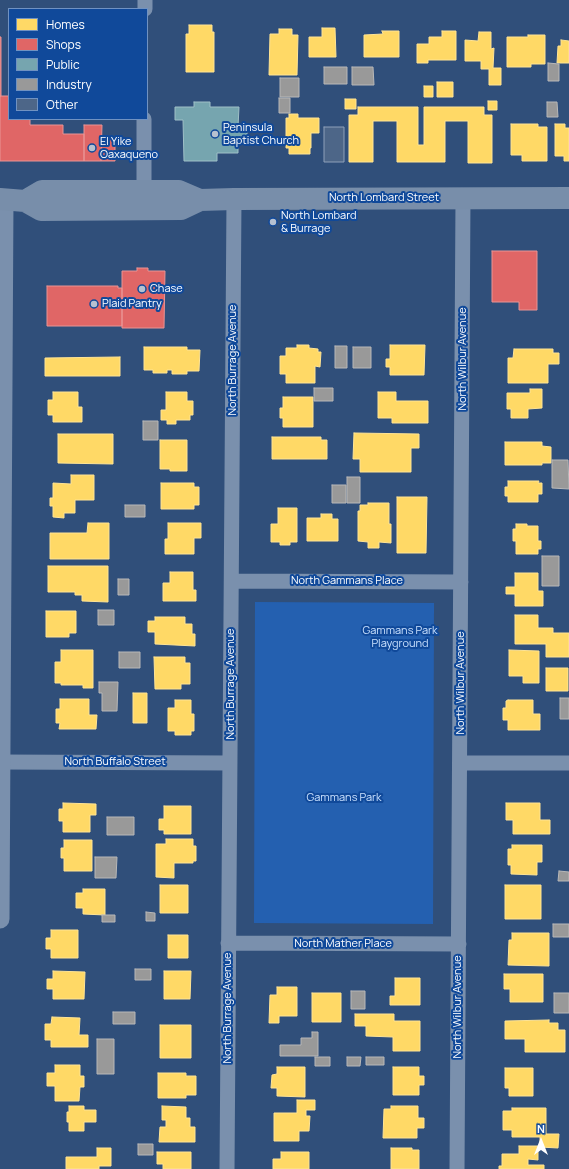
<!DOCTYPE html>
<style>
body{margin:0}
#map{position:relative;width:569px;height:1169px;overflow:hidden;background:#304f7a;font-family:Manrope,sans-serif}
canvas{display:block}
.legend{position:absolute;left:8px;top:8px;width:140px;height:112px;box-sizing:border-box;background:#10499a;border:1px solid #7092c2;margin:0;padding:5px 7px;list-style:none;font-size:12px;color:#fff}
.legend li{display:flex;align-items:center;gap:8px;height:20px}
.legend b{width:20px;border:1px solid #7092c2}
.north{position:absolute;left:521px;top:1121px;width:40px;height:40px;-webkit-text-stroke:3px #10499a;paint-order:stroke;rotate:0deg;font-size:11px;font-weight:700;line-height:16px;text-align:center;color:#fff}
.north::after{content:'';display:block;margin:auto;width:14px;height:18px;background:#fff;clip-path:polygon(50% 0,100% 100%,50% 72%,0 100%)}
</style>
<div id="map">
<canvas width="569" height="1169"></canvas>
<ul class="legend">
<li><b style="height:11px;background:#ffd966"></b>Homes</li>
<li><b style="height:11px;background:#e06666"></b>Shops</li>
<li><b style="height:11px;background:#76a5af"></b>Public</li>
<li><b style="height:11px;background:#999"></b>Industry</li>
<li><b style="height:11px;background:#4d6688"></b>Other</li>
</ul>
<div class="north">N</div>
</div>
<script>
const g = document.querySelector('canvas').getContext('2d');
g.lineJoin = 'round';
function fillPath(path, color) {
  g.fillStyle = color;
  g.fill(path, 'evenodd');
}
function poly(rows) {
  const path = new Path2D();
  for (const r of rows) {
    path.moveTo(r[0], r[1]);
    for (let i = 2; i < r.length; i += 2) path.lineTo(r[i], r[i + 1]);
  }
  return path;
}
function trace(path, color, width, dash) {
  g.strokeStyle = color;
  g.lineWidth = width;
  g.lineCap = dash ? 'butt' : 'round';
  g.setLineDash(dash || []);
  g.stroke(path);
}
function drawText(font, color, halo, rows, align = 'center') {
  g.font = font + ' Manrope,sans-serif';
  g.lineWidth = 4;
  g.setLineDash([]);
  g.textBaseline = 'middle';
  g.strokeStyle = halo;
  g.fillStyle = color;
  for (const [text, x, y, turn = 0] of rows) {
    g.save();
    g.translate(x, y);
    g.rotate((+turn || 0) * Math.PI / 180);
    g.textAlign = isNaN(turn) ? turn : align;
    if (halo) g.strokeText(text, 0, 0);
    g.fillText(text, 0, 0);
    g.restore();
  }
}
fillPath(poly([
 [255,602,434,603,433,924,254,923]
]), '#2460b0');
const homes = poly([
 [189,25,212,25,212,32,214,32,214,72,186,72,186,34,189,34,189,25],
 [322,28,335,28,336,57,309,57,309,37,322,37,322,28],
 [279,29,292,29,292,35,298,35,297,75,269,75,270,34,279,34,279,29],
 [382,31,399,31,399,57,364,57,364,35,383,34,382,31],
 [442,31,456,31,456,60,428,60,428,63,417,63,417,44,429,44,429,37,442,37,442,31],
 [479,32,491,32,491,49,494,48,493,68,501,68,501,85,489,85,489,69,481,69,481,61,465,61,465,40,478,41,479,32],
 [528,35,545,35,545,64,531,64,531,67,507,67,507,37,528,37,528,35],
 [561,40,569,41,569,63,557,63,558,46,561,46,561,40],
 [437,82,453,82,453,97,437,97,437,82],
 [424,86,433,86,433,97,424,97,424,86],
 [345,99,356,99,356,109,345,109,345,99],
 [488,101,497,101,497,110,488,110,488,101],
 [358,107,418,107,418,145,424,145,424,107,484,107,484,115,492,115,492,163,468,163,468,121,445,121,445,162,397,162,397,121,373,121,373,162,349,162,349,115,358,115,358,107],
 [289,114,298,114,298,118,319,118,319,133,311,133,311,148,310,148,310,154,289,154,289,148,286,148,286,118,289,118,289,114],
 [511,124,538,124,538,127,547,127,547,161,522,161,522,155,511,155,511,124],
 [555,124,565,124,565,128,569,128,569,161,564,161,564,156,555,156,555,124],
 [297,345,309,345,309,348,318,349,318,352,321,352,320,367,315,366,315,383,286,383,286,374,280,374,280,356,286,356,286,348,297,348,297,345],
 [390,345,425,345,424,375,390,375,390,367,386,367,386,359,390,359,390,345],
 [144,347,187,347,187,350,200,350,199,371,187,371,187,374,172,374,172,370,167,370,167,373,153,373,153,370,144,370,144,347],
 [514,349,553,349,553,353,559,353,559,364,548,364,548,383,508,383,508,358,513,358,514,349],
 [120,357,120,376,45,376,45,358,120,357],
 [530,389,542,389,542,408,528,409,528,418,511,418,511,409,507,409,507,393,530,393,530,389],
 [53,392,78,392,78,407,82,407,82,422,53,422,53,415,48,415,48,400,53,400,53,392],
 [166,392,187,392,187,401,193,401,193,415,190,415,190,420,176,420,176,424,167,424,167,420,161,420,161,410,166,410,166,392],
 [378,392,396,392,396,401,428,401,428,423,392,423,392,418,378,418,378,392],
 [283,397,313,397,313,427,283,427,283,418,280,418,280,408,283,408,283,397],
 [354,433,419,434,419,448,411,448,411,472,360,472,360,459,353,459,354,433],
 [58,434,113,434,113,464,58,463,58,434],
 [272,437,321,437,321,440,327,440,327,459,272,459,272,437],
 [160,440,187,440,187,471,170,471,170,469,160,469,160,440],
 [505,442,542,442,542,446,551,447,551,463,542,463,542,465,505,465,505,442],
 [71,475,94,475,94,500,75,500,75,513,64,513,64,518,53,517,53,506,50,506,50,498,53,498,53,483,71,484,71,475],
 [508,481,539,481,538,483,542,483,542,494,538,494,538,502,508,502,508,496,505,496,505,487,508,487,508,481],
 [161,483,194,483,194,487,199,487,199,505,194,505,194,509,161,509,161,483],
 [397,497,427,497,426,553,397,553,397,497],
 [368,503,389,503,389,524,391,524,391,543,379,542,379,548,368,548,368,542,358,541,358,511,360,511,360,505,368,505,368,503],
 [278,508,297,508,297,542,290,542,290,545,280,545,280,542,271,542,271,524,278,524,278,508],
 [321,514,332,514,332,519,338,519,338,541,307,541,307,518,321,518,321,514],
 [88,523,109,523,109,559,50,559,50,533,87,533,88,523],
 [168,523,201,523,201,538,194,538,194,554,165,554,165,539,168,539,168,523],
 [516,524,527,524,527,526,538,526,538,541,541,541,541,549,538,549,538,554,516,554,516,541,513,541,513,529,516,529,516,524],
 [48,566,108,566,108,602,82,601,82,595,75,595,75,592,48,592,48,566],
 [170,572,193,572,193,590,196,590,196,601,163,601,163,583,170,583,170,572],
 [515,573,538,573,538,591,543,591,543,606,515,606,515,594,506,594,506,587,515,587,515,573],
 [46,611,76,611,76,633,69,633,69,637,46,637,46,611],
 [515,615,538,615,538,628,553,628,553,633,569,633,569,657,546,657,546,644,515,644,515,615],
 [155,617,185,617,185,624,192,624,192,634,195,634,195,646,155,644,155,632,148,632,148,621,155,621,155,617],
 [61,650,93,650,93,688,83,688,83,685,61,685,61,683,55,683,55,662,61,662,61,650],
 [509,650,539,651,539,683,523,683,523,676,509,676,509,650],
 [154,657,185,657,185,663,190,663,190,684,181,684,181,689,155,689,154,657],
 [546,668,568,668,568,691,546,691,546,668],
 [133,693,147,693,147,723,133,723,133,693],
 [60,699,89,699,89,715,97,715,96,729,59,729,60,723,56,723,56,709,60,709,60,699],
 [175,700,191,700,191,714,194,714,194,731,191,731,191,735,175,735,175,731,168,731,168,708,175,708,175,700],
 [508,700,533,700,533,714,540,714,540,730,508,730,508,720,503,720,503,708,506,708,506,701,508,700],
 [63,803,96,804,96,815,90,815,90,832,63,832,63,821,59,821,59,809,63,809,63,803],
 [506,803,540,803,540,820,550,820,550,834,513,834,513,820,506,820,506,803],
 [164,806,191,806,191,834,164,834,164,830,159,830,159,819,164,819,164,806],
 [166,839,193,839,193,846,196,846,196,861,193,861,193,863,174,863,174,878,156,877,156,844,166,844,166,839],
 [64,840,92,840,92,871,64,871,64,858,61,858,61,848,64,848,64,840],
 [512,845,542,845,542,862,537,862,537,875,511,874,511,865,508,865,508,849,512,849,512,845],
 [160,885,188,885,188,913,160,913,160,885],
 [505,885,541,885,541,919,505,919,505,885],
 [83,889,105,889,105,915,83,914,83,908,76,908,76,893,83,893,83,889],
 [51,930,78,930,78,958,51,958,51,949,46,949,46,938,51,938,51,930],
 [512,933,549,933,549,966,508,965,509,940,512,940,512,933],
 [168,935,188,935,188,958,168,958,168,935],
 [53,971,85,972,84,999,53,999,53,989,47,989,47,979,53,979,53,971],
 [164,971,191,971,190,999,164,999,164,971],
 [504,974,543,974,543,1002,510,1002,510,989,504,989,504,974],
 [395,978,420,978,420,1005,390,1005,390,996,395,996,395,978],
 [277,987,297,987,297,1016,279,1016,279,1023,269,1023,270,995,277,995,277,987],
 [312,993,341,993,341,1022,312,1022,312,993],
 [355,1014,394,1014,394,1021,420,1021,420,1051,393,1051,393,1037,366,1036,366,1026,355,1026,355,1014],
 [52,1017,80,1018,79,1035,88,1035,88,1047,51,1047,51,1040,45,1040,45,1024,51,1024,52,1017],
 [549,1020,549,1023,558,1023,558,1030,565,1030,565,1052,525,1052,525,1039,505,1039,505,1021,549,1020],
 [160,1025,191,1025,191,1058,160,1058,160,1025],
 [55,1065,80,1065,80,1076,84,1076,84,1087,80,1087,79,1101,55,1101,55,1086,47,1086,47,1073,55,1073,55,1065],
 [277,1067,305,1067,305,1097,277,1096,277,1088,271,1088,272,1075,277,1074,277,1067],
 [393,1067,419,1067,419,1076,424,1076,424,1085,419,1085,419,1095,393,1095,393,1067],
 [505,1068,533,1068,533,1096,509,1096,509,1088,505,1088,505,1068],
 [158,1073,186,1073,186,1076,196,1076,196,1095,186,1095,186,1098,158,1098,158,1073],
 [297,1100,315,1100,315,1110,306,1110,306,1116,310,1116,309,1131,299,1131,299,1141,274,1141,274,1113,297,1113,297,1100],
 [69,1106,84,1106,84,1110,96,1110,96,1122,84,1122,84,1131,69,1131,69,1122,67,1122,67,1112,69,1112,69,1106],
 [162,1106,186,1107,186,1118,190,1118,190,1127,195,1127,195,1142,159,1142,160,1127,166,1127,166,1120,162,1120,162,1106],
 [391,1106,418,1106,418,1118,424,1118,424,1128,417,1128,417,1138,383,1138,384,1109,391,1109,391,1106],
 [512,1108,546,1108,546,1134,559,1134,558,1148,540,1147,540,1137,512,1137,512,1130,503,1130,503,1111,512,1111,512,1108],
 [519,1146,538,1146,538,1160,528,1159,528,1165,544,1165,544,1169,499,1169,499,1166,502,1166,502,1154,519,1154,519,1146],
 [97,1148,111,1148,111,1166,99,1166,99,1169,66,1169,66,1157,97,1157,97,1148],
 [391,1148,412,1148,412,1150,419,1150,419,1169,391,1169,391,1148],
 [157,1152,191,1152,191,1169,163,1169,163,1164,157,1164,157,1152],
 [281,1152,309,1152,309,1169,273,1169,273,1159,281,1159,281,1152]
]);
fillPath(homes, '#ffd966');
trace(homes, '#ffe494', 1);
const shops = poly([
 [0,37,1,37,1,96,0,96,0,37],
 [0,96,9,96,9,119,30,119,30,125,63,125,63,134,84,134,84,161,0,161,0,96],
 [84,125,102,125,101,161,84,161,84,125],
 [102,138,115,138,115,161,101,161,102,138],
 [492,251,537,251,537,310,519,310,519,302,492,302,492,251],
 [137,268,148,268,148,271,165,271,164,328,122,328,122,271,137,271,137,268],
 [47,286,118,286,118,288,122,288,122,326,47,326,47,286]
]);
fillPath(shops, '#e06666');
trace(shops, '#e99494', 1);
const public = poly([
 [194,102,210,102,210,107,239,107,238,127,247,127,247,141,238,141,238,153,217,153,217,161,184,161,183,120,175,120,175,107,194,107,194,102]
]);
fillPath(public, '#76a5af');
trace(public, '#9fc0c7', 1);
const industry = poly([
 [548,63,559,64,559,81,548,81,548,63],
 [324,67,347,67,347,84,324,84,324,67],
 [352,67,373,67,374,85,352,85,352,67],
 [280,78,299,78,299,97,280,97,280,78],
 [279,98,290,98,290,113,279,113,279,98],
 [547,102,557,102,558,117,547,117,547,102],
 [335,346,347,346,347,368,335,368,335,346],
 [353,347,371,347,371,368,353,368,353,347],
 [314,388,333,388,333,401,314,401,314,388],
 [143,421,158,421,158,440,143,440,143,421],
 [552,460,568,460,569,489,552,488,552,460],
 [347,477,360,477,360,503,347,503,347,477],
 [332,485,346,485,346,503,332,503,332,485],
 [125,505,145,505,145,517,125,517,125,505],
 [542,556,559,556,559,586,542,586,542,556],
 [118,579,129,579,129,595,118,595,118,579],
 [98,610,114,610,114,625,98,625,98,610],
 [119,652,140,652,140,668,119,668,119,652],
 [99,682,118,682,117,711,102,711,102,693,99,693,99,682],
 [560,698,569,698,569,719,560,719,560,698],
 [107,817,134,817,134,835,107,835,107,817],
 [95,857,117,857,116,878,95,878,95,857],
 [559,871,569,872,569,881,558,881,559,871],
 [146,912,155,913,155,921,146,921,146,912],
 [102,915,115,915,115,922,102,922,102,915],
 [553,924,569,924,569,937,553,937,553,924],
 [135,969,151,969,151,980,135,980,135,969],
 [351,991,365,991,365,1009,351,1009,351,991],
 [554,993,569,993,569,1013,554,1013,554,993],
 [113,1012,135,1012,135,1024,113,1024,113,1012],
 [312,1032,318,1032,318,1056,280,1056,280,1045,301,1045,301,1038,312,1038,312,1032],
 [97,1039,114,1039,114,1074,97,1074,97,1039],
 [315,1057,330,1057,330,1066,315,1066,315,1057],
 [347,1057,361,1057,360,1066,347,1066,347,1057],
 [366,1057,384,1057,384,1065,366,1065,366,1057],
 [138,1144,153,1144,153,1155,138,1155,138,1144]
]);
fillPath(industry, '#999');
trace(industry, '#b8b8b8', 1);
const building = poly([
 [324,127,344,127,344,162,324,162,324,127]
]);
fillPath(building, '#4d6688');
trace(building, '#8ea0b9', 1);
trace(poly([
 [145,9,145,0],
 [144,191,144,119],
 [232,581,461,582],
 [0,762,230,763],
 [461,763,569,763],
 [228,943,459,944],
 [227,1169,234,199],
 [457,1169,463,198]
]), '#7a90ad', 15);
trace(poly([
 [0,919,4,199]
]), '#7a90ad', 19);
trace(poly([
 [0,199,25,201,41,210,181,209,200,200,234,199,569,198],
 [25,201,42,191,179,191,200,200]
]), '#788eaa', 22);
for (const [x, y, r, color] of [
 [215,134,4,"#b7c1d0"],
 [92,148,4,"#b7c1d0"],
 [273,222,4,"#b7c1d0"],
 [142,289,4,"#b7c1d0"],
 [94,304,4,"#b7c1d0"]
]) {
  const dot = new Path2D();
  dot.arc(x, y, r, 0, 2 * Math.PI);
  g.fillStyle = color;
  g.fill(dot);
  trace(dot, '#10499a', 1.5);
}
drawText('11px', '#fff', '#10499a', [
 ["Peninsula",223,128],
 ["Baptist Church",223,141],
 ["El Yike",100,142],
 ["Oaxaqueno",100,155],
 ["North Lombard",281,216],
 ["& Burrage",281,229],
 ["Chase",150,289],
 ["Plaid Pantry",102,304]
], 'left');
drawText('11px', '#fff', '#10499a', [
 ["North Lombard Street",384,198],
 ["North Wilbur Avenue",463,359,-90],
 ["North Burrage Avenue",233,360,-90],
 ["North Gammans Place",347,581],
 ["North Wilbur Avenue",461,683,-90],
 ["North Burrage Avenue",231,684,-90],
 ["North Buffalo Street",115,762],
 ["North Mather Place",343,944],
 ["North Wilbur Avenue",458,1007,-90],
 ["North Burrage Avenue",228,1008,-90]
]);
drawText('11px', '#cae1fe', '#10499a', [
 ["Gammans Park",400,631],
 ["Playground",400,644],
 ["Gammans Park",344,798]
]);
</script>
